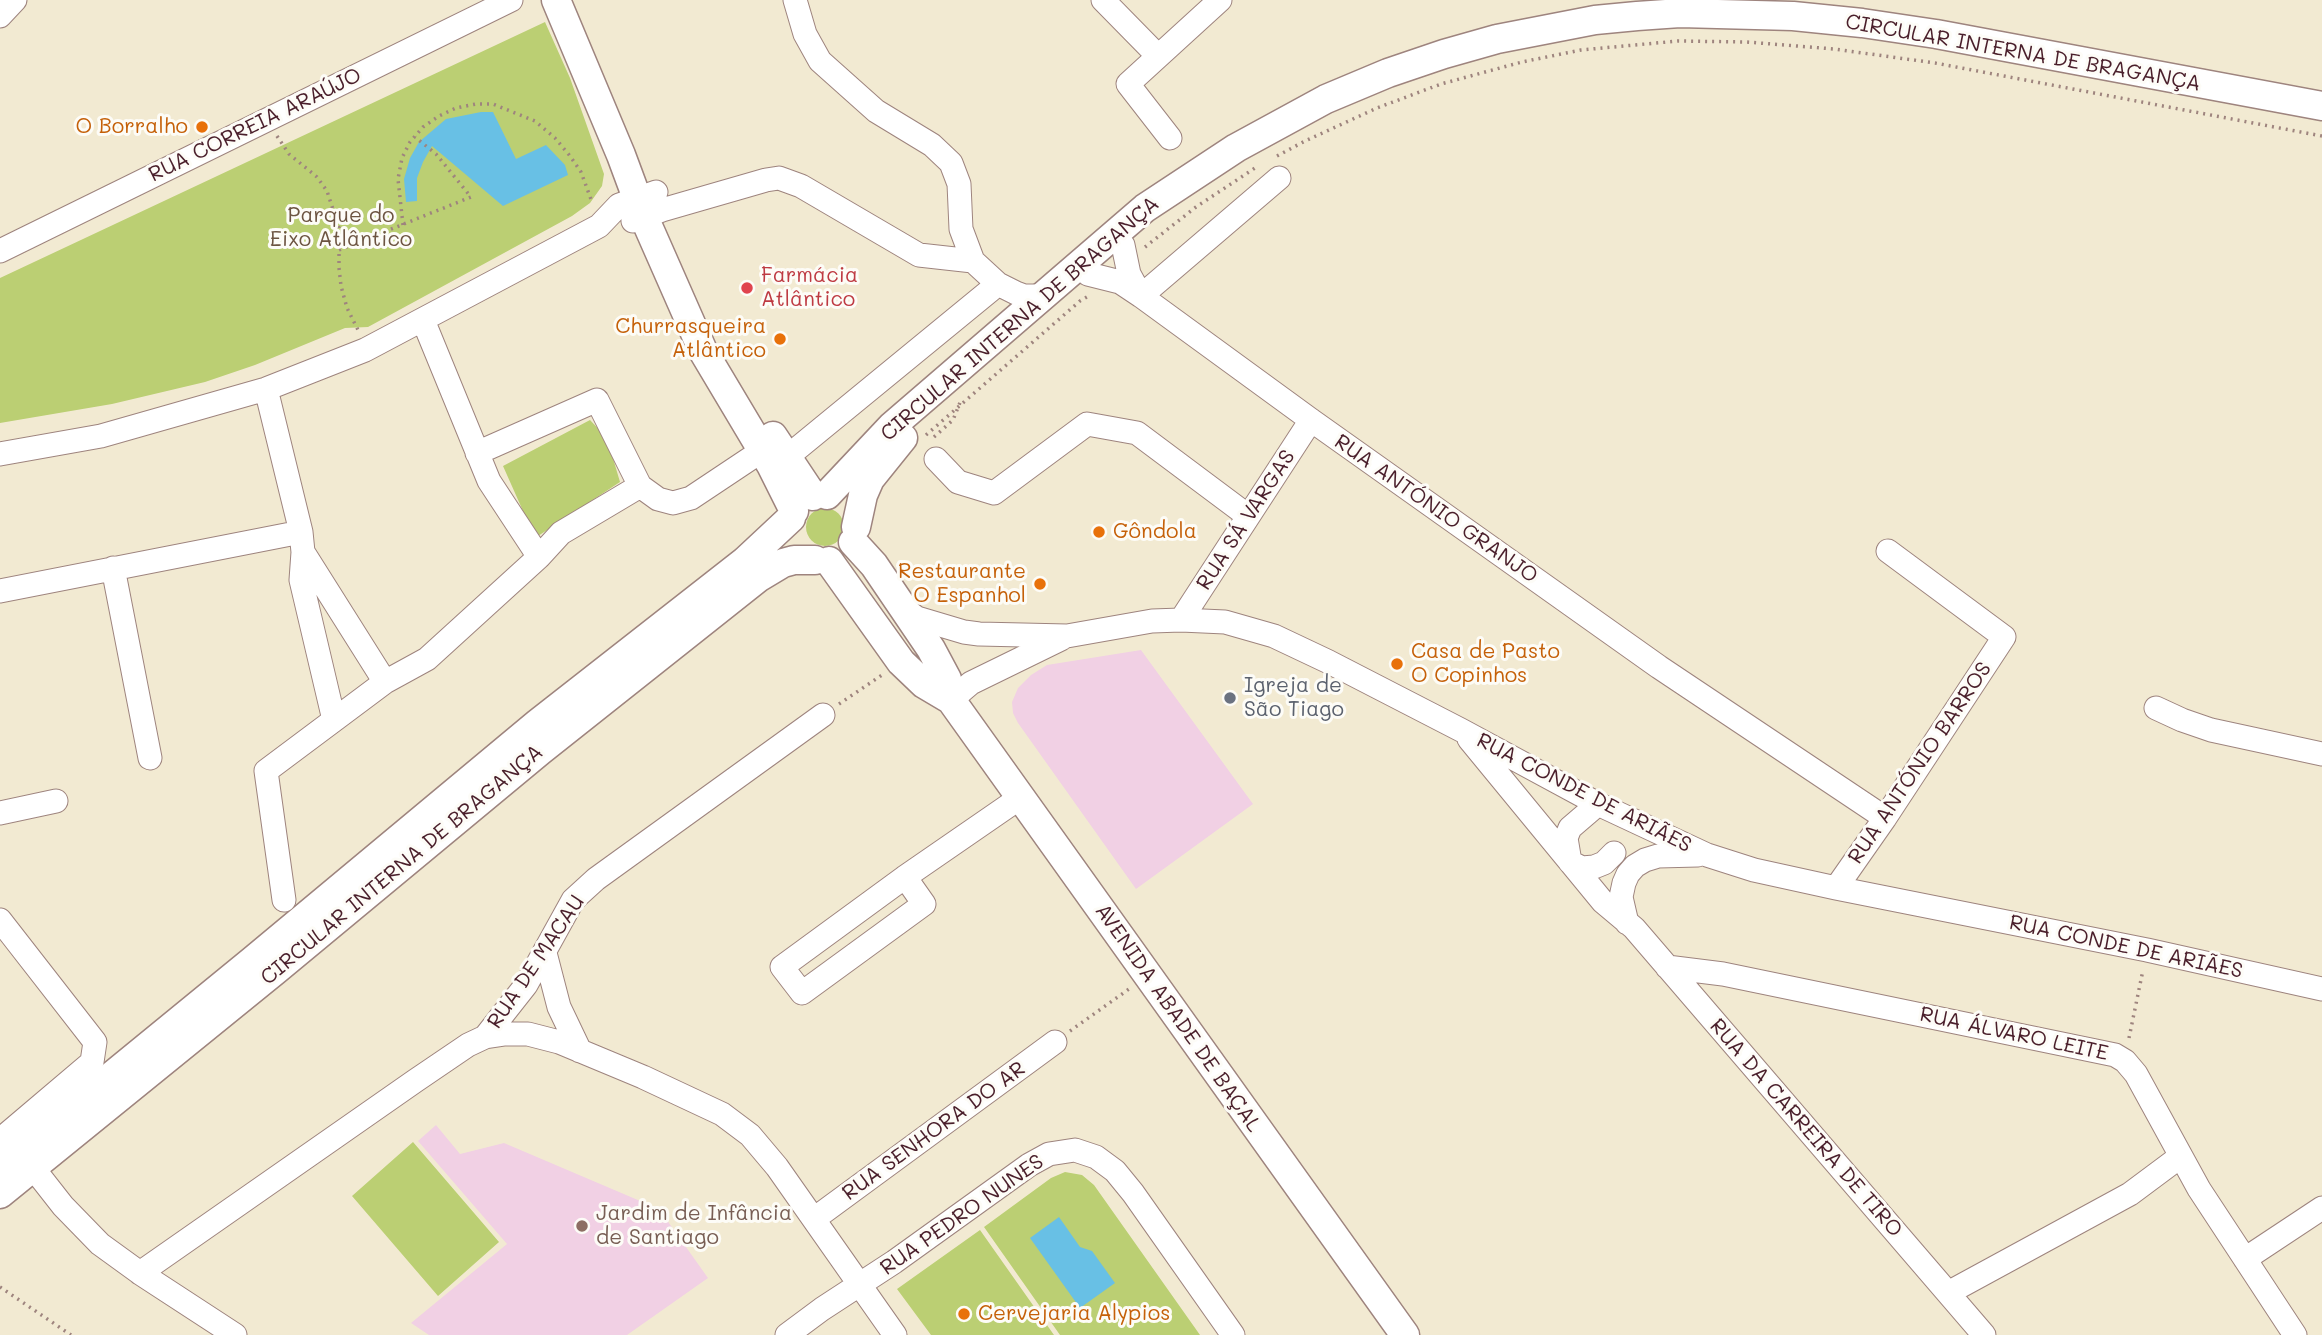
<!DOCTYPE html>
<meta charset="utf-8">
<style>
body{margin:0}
canvas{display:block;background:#f2ead2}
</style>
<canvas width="2322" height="1335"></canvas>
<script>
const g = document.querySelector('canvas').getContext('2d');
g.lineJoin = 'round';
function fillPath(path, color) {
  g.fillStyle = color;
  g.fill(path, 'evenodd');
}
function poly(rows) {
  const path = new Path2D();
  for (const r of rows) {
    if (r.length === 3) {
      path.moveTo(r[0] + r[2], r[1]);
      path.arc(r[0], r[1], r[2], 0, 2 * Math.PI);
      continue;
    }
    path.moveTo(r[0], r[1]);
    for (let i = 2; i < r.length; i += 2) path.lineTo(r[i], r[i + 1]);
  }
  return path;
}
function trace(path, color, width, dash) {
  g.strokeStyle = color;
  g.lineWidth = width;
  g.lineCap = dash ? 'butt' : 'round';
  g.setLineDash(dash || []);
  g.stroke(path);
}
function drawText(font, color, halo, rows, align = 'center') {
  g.font = font + ' Mali,sans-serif';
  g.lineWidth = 6;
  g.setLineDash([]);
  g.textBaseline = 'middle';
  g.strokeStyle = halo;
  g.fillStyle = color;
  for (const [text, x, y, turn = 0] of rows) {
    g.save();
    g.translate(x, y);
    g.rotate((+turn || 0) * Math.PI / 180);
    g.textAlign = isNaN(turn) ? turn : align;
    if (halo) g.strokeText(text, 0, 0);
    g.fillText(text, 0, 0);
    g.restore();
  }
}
fillPath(poly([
 [1141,650,1253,804,1136,889,1018,723,1013,713,1012,702,1018,688,1031,675,1047,665],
 [436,1125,460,1154,504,1143,659,1209,708,1278,627,1335,429,1335,411,1323,507,1244,418,1141]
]), '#f1d0e4');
fillPath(poly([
 [545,22,570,78,604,174,602,186,590,203,572,216,368,327,345,328,255,365,205,382,112,404,0,423,0,278],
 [590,420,607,438,620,482,535,538,503,466],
 [825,527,19],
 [413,1142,499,1242,438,1296,352,1196],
 [1065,1172,1082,1175,1094,1185,1200,1335,1060,1335,984,1227,1051,1178],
 [980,1230,1054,1335,931,1335,897,1289]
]), '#bbcf73');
fillPath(poly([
 [481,112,493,112,516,159,546,145,565,165,568,175,503,206,432,146,423,162,417,178,417,201,406,202,404,179,410,158,419,142,446,119],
 [1059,1217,1080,1247,1092,1251,1115,1283,1080,1308,1030,1238]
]), '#68c0e5');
const minor = poly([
 [795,0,805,34,820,61,876,111,932,145,951,163,959,184,961,229,973,261,998,284,1016,293,1024,296,1043,296],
 [1103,0,1158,56],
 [0,16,15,0],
 [1170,138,1128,84,1220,0],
 [1279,178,1141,296,1311,420,1659,667,1885,818],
 [633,221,662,210,766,180,779,178,801,186,919,255,973,261],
 [1123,245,1129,274,1141,296],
 [0,251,511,0],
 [1088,274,1120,282,1141,296],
 [423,320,489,481,539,557],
 [266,389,301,532,303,552,301,580,334,720],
 [0,454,101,436,266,389,365,350,599,226,619,205,656,192],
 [787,457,998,284],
 [936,459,958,482,994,493,1087,424,1137,433,1248,516],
 [640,486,658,499,673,503,691,498,763,450],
 [303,552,385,682],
 [113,568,150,758],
 [0,591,301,532],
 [903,608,917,618,964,632,979,634,1067,636,1152,621,1181,620,1225,622,1274,636,1329,662,1461,730,1598,804,1707,855,1754,870,1836,888,2147,950,2322,989],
 [1181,620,1311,420],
 [951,700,971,683,1061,639],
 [2156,708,2182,720,2211,730,2322,754],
 [1469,739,1603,902,1634,928,1984,1335],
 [1598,804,1570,828,1566,838,1570,862,1582,868,1594,867,1604,863,1614,853],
 [0,813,56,801],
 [905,877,924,904,802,993,782,967,905,877,1021,797],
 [1836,888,1885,818,2004,637,1888,551],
 [284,900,266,771,385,682,427,659,539,557,561,533,640,486,597,400,477,453],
 [0,920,95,1042,92,1062,0,1140],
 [1627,923,1621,897,1624,883,1628,874,1635,866,1645,860,1658,856,1698,855],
 [545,953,559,1007,580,1051],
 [1667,967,1723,974,2115,1055,2125,1061,2136,1074,2199,1189,2295,1335],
 [485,1037,505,1034,528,1034,559,1042,643,1077,722,1114,750,1135,777,1167,895,1335],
 [23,1155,63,1206,100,1244,140,1273,235,1335],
 [814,1219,1055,1042],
 [2245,1259,2322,1208],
 [140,1273,415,1081,468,1045,485,1037,526,985,573,900,596,879,823,715],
 [1948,1293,2130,1194,2181,1156],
 [787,1335,822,1309,894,1262,1029,1165,1049,1154,1075,1150,1096,1157,1115,1171,1133,1193,1233,1335]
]);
const major = poly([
 [556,0,621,155,644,217,703,351,771,465,794,511],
 [773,436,813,496],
 [827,495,892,426,1145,208,1236,148,1326,99,1388,73,1444,54,1497,39,1595,20,1637,16,1680,13,1793,16,1862,23,1936,34,2322,106],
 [856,527,863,495,870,479,903,438],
 [853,542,874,565,931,649,947,679,951,700,1405,1335],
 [829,561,901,662,924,684,951,700],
 [0,1167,252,961,538,723,745,561,791,518],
 [0,1194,276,970,540,751,758,578,783,563,794,560,815,560]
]);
trace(minor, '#9e847e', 25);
trace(major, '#9e847e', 31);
trace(poly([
 [277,136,289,154,317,177,327,191,339,228,339,268,341,286,347,308,358,330],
 [1277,156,1305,141,1377,108,1441,84,1522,62,1581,50,1678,41,1747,42,1834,49,1935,63,2322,136],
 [403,225,398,179,402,158,410,142,423,127,439,116,456,108,476,104,493,104,535,121,555,138,570,156,581,172,592,202],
 [1145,247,1196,207,1255,168],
 [339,250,471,197,436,154,415,137],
 [926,435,1080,301,1087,297],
 [934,437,953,420,961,400],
 [839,704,882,675],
 [1070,1031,1129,989],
 [2129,1038,2143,970],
 [0,1287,71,1335]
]), '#9e847e', 3.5, [2, 5]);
trace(minor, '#fff', 23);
trace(major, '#fff', 28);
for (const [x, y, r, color] of [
 [202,127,7,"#e8710a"],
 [747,288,7,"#e0444e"],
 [780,339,7,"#e8710a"],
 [1099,532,7,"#e8710a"],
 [1040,584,7,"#e8710a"],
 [1397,664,7,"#e8710a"],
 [1230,698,7,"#6b7280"],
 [582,1226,7,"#8d6e63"],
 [964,1314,7,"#e8710a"]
]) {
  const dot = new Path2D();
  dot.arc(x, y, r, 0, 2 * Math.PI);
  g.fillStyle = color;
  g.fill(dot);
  trace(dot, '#fdfcf7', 2.5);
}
drawText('21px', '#4a1f2b', '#fdfcf7', [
 ["CIRCULAR INTERNA DE BRAGANÇA",2023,53,10],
 ["RUA CORREIA ARAÚJO",255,125,-26],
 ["CIRCULAR INTERNA DE BRAGANÇA",1020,319,-41],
 ["RUA ANTÓNIO GRANJO",1436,509,35],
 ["RUA SÁ VARGAS",1246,520,-57],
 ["RUA ANTÓNIO BARROS",1920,763,-56],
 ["RUA CONDE DE ARIÃES",1584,793,27],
 ["CIRCULAR INTERNA DE BRAGANÇA",402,865,-40],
 ["RUA CONDE DE ARIÃES",2126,947,12],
 ["RUA DE MACAU",536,962,-56],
 ["AVENIDA ABADE DE BAÇAL",1178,1018,55],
 ["RUA ÁLVARO LEITE",2014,1034,12],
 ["RUA DA CARREIRA DE TIRO",1806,1128,49],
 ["RUA SENHORA DO AR",934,1131,-36],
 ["RUA PEDRO NUNES",962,1215,-35]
]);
drawText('21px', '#c56008', '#fdfcf7', [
 ["O Borralho",188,127],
 ["Churrasqueira",766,327],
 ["Atlântico",766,351],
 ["Gôndola",1113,532,"left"],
 ["Restaurante",1026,572],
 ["O Espanhol",1026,596],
 ["Casa de Pasto",1411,652,"left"],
 ["O Copinhos",1411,676,"left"],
 ["Cervejaria Alypios",978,1314,"left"]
], 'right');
drawText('21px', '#6c5441', '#fdfcf7', [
 ["Parque do",341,216],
 ["Eixo Atlântico",341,240]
]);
drawText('21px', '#be3a42', '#fdfcf7', [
 ["Farmácia",761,276],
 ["Atlântico",761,300]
], 'left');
drawText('21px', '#5b616d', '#fdfcf7', [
 ["Igreja de",1244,686],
 ["São Tiago",1244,710]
], 'left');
drawText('21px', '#785e54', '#fdfcf7', [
 ["Jardim de Infância",596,1214],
 ["de Santiago",596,1238]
], 'left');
</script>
